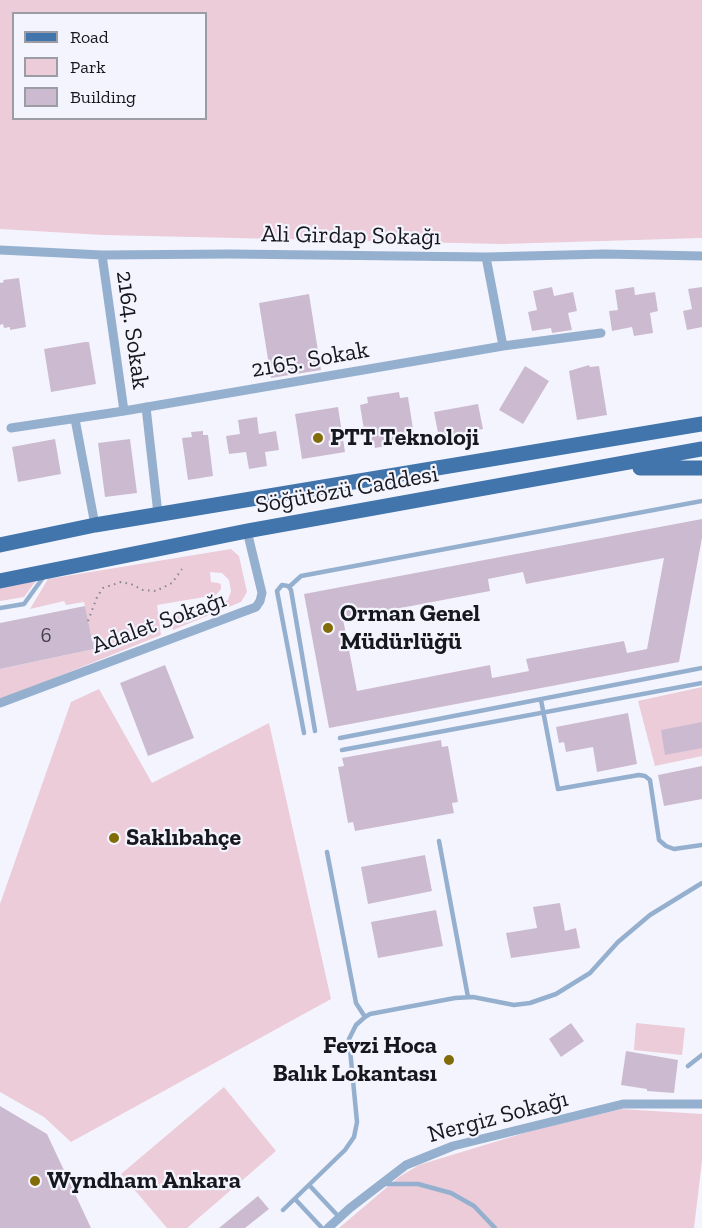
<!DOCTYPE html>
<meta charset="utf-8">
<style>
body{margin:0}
#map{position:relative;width:702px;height:1228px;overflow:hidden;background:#f4f4fe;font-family:"Zilla Slab",serif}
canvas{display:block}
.legend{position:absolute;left:12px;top:12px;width:195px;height:108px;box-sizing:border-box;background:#f4f4fe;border:2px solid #9c9ca5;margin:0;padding:8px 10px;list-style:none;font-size:18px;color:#17171f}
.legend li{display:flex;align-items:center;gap:12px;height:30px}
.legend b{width:30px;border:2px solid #9c9ca5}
</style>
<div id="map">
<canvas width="702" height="1228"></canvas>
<ul class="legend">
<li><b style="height:8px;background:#4175ac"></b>Road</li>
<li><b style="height:16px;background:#ebccd8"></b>Park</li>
<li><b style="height:16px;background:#ccbbd0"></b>Building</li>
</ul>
</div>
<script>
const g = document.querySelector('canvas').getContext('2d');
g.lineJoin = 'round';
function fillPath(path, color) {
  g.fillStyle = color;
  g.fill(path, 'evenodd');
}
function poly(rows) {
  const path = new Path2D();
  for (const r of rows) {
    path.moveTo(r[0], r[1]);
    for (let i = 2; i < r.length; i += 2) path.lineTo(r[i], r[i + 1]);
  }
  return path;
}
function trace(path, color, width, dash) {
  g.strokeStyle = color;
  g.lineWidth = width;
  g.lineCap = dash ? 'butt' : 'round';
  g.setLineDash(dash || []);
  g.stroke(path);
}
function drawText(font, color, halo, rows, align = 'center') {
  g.font = font + ' "Zilla Slab",serif';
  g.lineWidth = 4.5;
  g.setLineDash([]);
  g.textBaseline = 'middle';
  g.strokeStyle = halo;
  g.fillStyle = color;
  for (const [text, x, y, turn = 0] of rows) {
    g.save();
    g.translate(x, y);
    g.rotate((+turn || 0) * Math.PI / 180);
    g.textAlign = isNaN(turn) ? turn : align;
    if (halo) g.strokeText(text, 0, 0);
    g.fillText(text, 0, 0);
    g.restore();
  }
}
fillPath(poly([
 [0,0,702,0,702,238,502,244,103,235,0,229],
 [14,14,206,14,206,118,14,118],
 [231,549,239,556,247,592,241,602,173,630,171,619,175,615,218,607,228,600,231,591,229,580,222,573,210,572,211,582,219,583,221,585,221,589,216,595,157,605,161,635,0,700,0,669,94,649,84,602,66,605,64,601,30,609,48,579],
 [36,581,24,597,0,601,0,588],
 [702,687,702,756,655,766,638,701],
 [99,689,152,783,269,723,331,999,71,1142,44,1117,0,1092,0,904,71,702],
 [636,1023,685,1028,682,1055,634,1050],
 [224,1087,276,1151,187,1228,167,1228,121,1174],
 [621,1109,702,1114,702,1161,694,1228,339,1228,399,1177,419,1165,534,1130]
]), '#ebccd8');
fillPath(poly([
 [19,278,26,327,10,330,10,327,4,328,3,324,0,325,0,283,4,282,3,280],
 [552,287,554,296,573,292,577,311,568,313,572,330,552,333,551,328,532,331,528,312,537,310,533,291],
 [634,287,635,295,655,292,658,311,650,313,653,333,634,336,632,327,612,331,609,311,618,310,615,290],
 [702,287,702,327,687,330,683,311,692,309,688,289],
 [309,294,321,370,271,378,259,303],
 [85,342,89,342,96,384,51,392,44,349],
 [589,365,590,367,599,366,607,415,577,420,569,371],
 [525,366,549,381,523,424,499,410],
 [399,392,400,398,408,397,414,435,407,436,408,442,375,448,374,441,366,443,360,405,368,403,367,397],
 [478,404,483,429,439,438,434,412],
 [338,407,345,452,302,459,295,414],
 [257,417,259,434,276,431,279,450,265,452,267,466,249,469,246,452,229,454,226,436,240,434,238,420],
 [203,431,203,435,208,435,213,476,188,480,182,438,192,437,191,432],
 [55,439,61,474,18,482,12,447],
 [130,439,137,493,105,497,98,443],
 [702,519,702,538,679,662,329,728,304,594],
 [664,558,647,649,627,653,624,641,526,659,529,671,492,678,490,665,357,691,343,619,490,591,488,579,523,572,526,584],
 [85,606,94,649,0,669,0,623],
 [165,665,194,738,148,756,120,683],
 [628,713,637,764,597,772,593,747,566,752,564,742,559,743,556,727],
 [702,722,702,748,665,755,661,730],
 [441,740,442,747,448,746,458,802,452,803,454,813,355,831,353,822,348,823,338,767,344,766,342,758],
 [702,766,702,799,664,806,658,775],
 [425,855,432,891,368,904,361,867],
 [560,903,565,931,576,928,580,948,511,958,506,933,537,928,533,907],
 [436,910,443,946,378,958,371,922],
 [571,1023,584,1041,561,1057,549,1039],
 [626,1051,678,1060,674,1093,647,1091,647,1089,621,1085],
 [0,1106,47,1134,91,1228,0,1228],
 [258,1196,269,1209,245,1228,219,1228]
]), '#ccbbd0');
trace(poly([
 [88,621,97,597,103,588,121,582,131,584,143,590,156,591,172,583,182,569]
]), '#85858e', 2, [1.5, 4.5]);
trace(poly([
 [289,587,301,576,702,501],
 [0,608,24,604,45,575],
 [541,700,558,789,639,775,645,776,650,780,659,840,666,846,674,849,702,845],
 [304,733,277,591,282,585,288,586,291,590,315,731],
 [340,738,702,668],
 [342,750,702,683],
 [439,841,468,997],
 [327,852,356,1003,365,1017],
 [688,1066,702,1055],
 [383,1184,418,1184,451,1193,474,1206,495,1228],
 [310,1186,339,1217],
 [295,1199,322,1228],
 [283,1210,345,1150,354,1137,357,1122,349,1039,356,1025,365,1017,370,1014,455,998,473,997,514,1005,530,1003,556,994,590,973,618,942,650,915,702,883]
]), '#95b0cf', 4.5);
trace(poly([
 [0,250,102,255,230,254,486,257,605,254,702,256],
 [102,255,124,411],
 [486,257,503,346],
 [146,407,158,514],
 [75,419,95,525],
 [11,428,124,411,503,346,601,333],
 [0,703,256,607,260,601,262,593,247,531],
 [328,1228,350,1208,406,1165,453,1146,623,1104,702,1104]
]), '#95b0cf', 9);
trace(poly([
 [640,468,702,468],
 [0,545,95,525,702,424],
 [0,581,247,531,702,449]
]), '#4175ac', 15);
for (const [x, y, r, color] of [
 [318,438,6,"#826c07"],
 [328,628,6,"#826c07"],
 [114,838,6,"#826c07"],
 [449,1060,6,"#826c07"],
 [35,1181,6,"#826c07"]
]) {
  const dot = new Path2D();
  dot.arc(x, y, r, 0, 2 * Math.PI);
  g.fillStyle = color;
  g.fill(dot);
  trace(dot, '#f4f4fe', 2);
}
drawText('21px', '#44404b', null, [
 ["6",46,636]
]);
drawText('24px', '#17171f', '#f4f4fe', [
 ["Ali Girdap Sokağı",351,236,1],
 ["2164. Sokak",132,330,82],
 ["2165. Sokak",310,360,-10],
 ["Söğütözü Caddesi",347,490,-10],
 ["Adalet Sokağı",159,623,-20],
 ["Nergiz Sokağı",498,1117,-15]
]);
drawText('bold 24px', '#17171f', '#f4f4fe', [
 ["PTT Teknoloji",330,438],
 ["Orman Genel",340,614],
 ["Müdürlüğü",340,642],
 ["Saklıbahçe",126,838],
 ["Fevzi Hoca",437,1046,"right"],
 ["Balık Lokantası",437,1074,"right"],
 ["Wyndham Ankara",47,1181]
], 'left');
</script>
